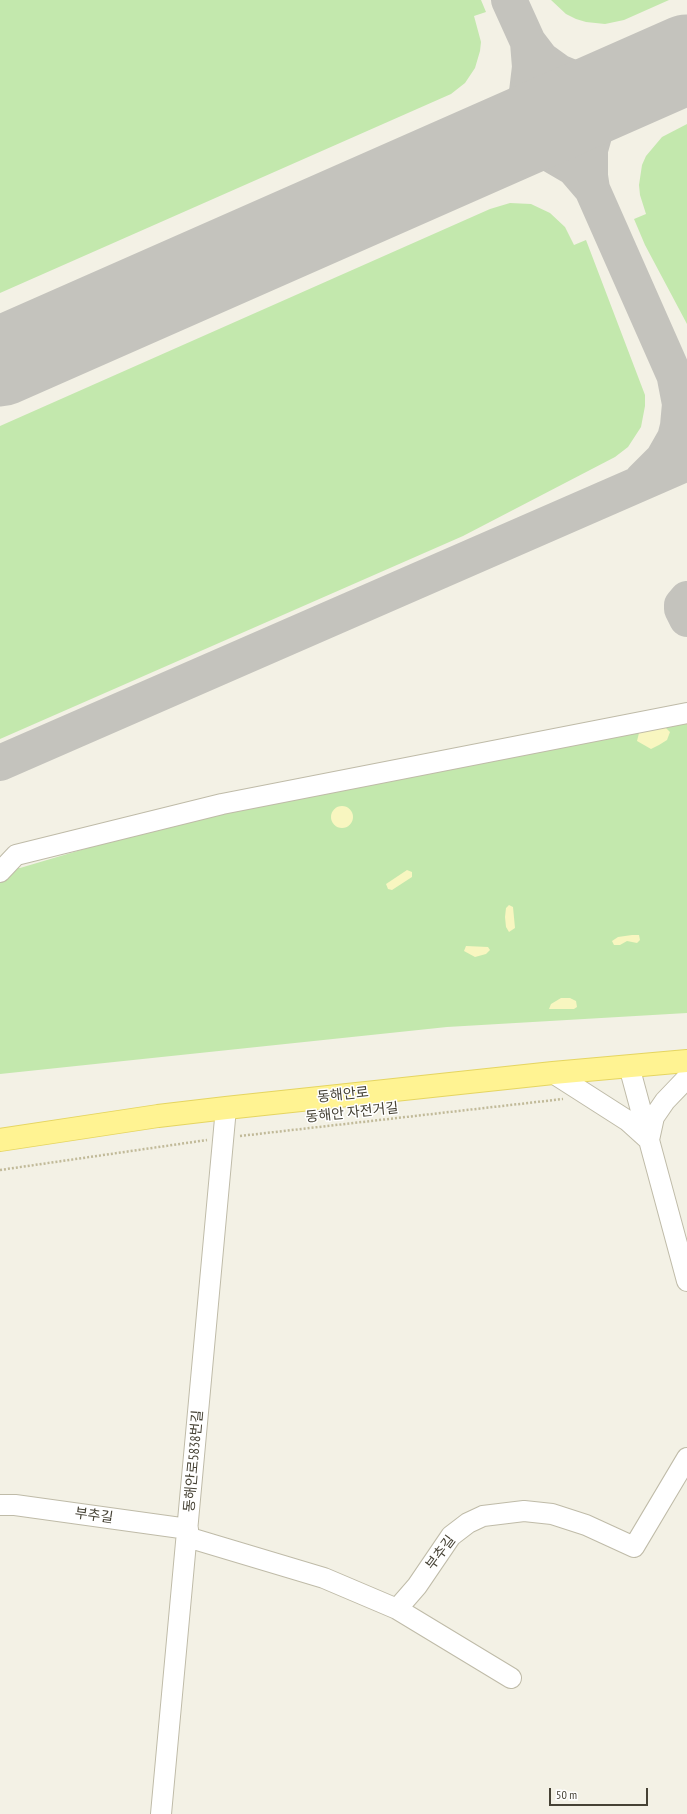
<!DOCTYPE html>
<meta charset="utf-8">
<style>
body{margin:0}
#map{position:relative;width:687px;height:1814px;overflow:hidden;background:#f3f1e5;font-family:"PT Sans Narrow",sans-serif}
canvas{display:block}
.scale{position:absolute;left:549px;top:1788px;width:99px;height:18px;box-sizing:border-box;border:2px solid #464235;border-top:0;padding-left:5px;font-size:12px;line-height:14px;white-space:nowrap;color:#464235;-webkit-text-stroke:3px #fff;paint-order:stroke}
</style>
<div id="map">
<canvas width="687" height="1814"></canvas>
<div class="scale">50 m</div>
</div>
<script>
const g = document.querySelector('canvas').getContext('2d');
g.lineJoin = 'round';
function fillPath(path, color) {
  g.fillStyle = color;
  g.fill(path, 'evenodd');
}
function poly(rows) {
  const path = new Path2D();
  for (const r of rows) {
    if (r.length === 3) {
      path.moveTo(r[0] + r[2], r[1]);
      path.arc(r[0], r[1], r[2], 0, 2 * Math.PI);
      continue;
    }
    path.moveTo(r[0], r[1]);
    for (let i = 2; i < r.length; i += 2) path.lineTo(r[i], r[i + 1]);
  }
  return path;
}
function trace(path, color, width, dash) {
  g.strokeStyle = color;
  g.lineWidth = width;
  g.lineCap = dash ? 'butt' : 'round';
  g.setLineDash(dash || []);
  g.stroke(path);
}
function drawText(font, color, halo, rows, align = 'center') {
  g.font = font + ' "PT Sans Narrow","Noto Sans KR",sans-serif';
  g.lineWidth = 3;
  g.setLineDash([]);
  g.textBaseline = 'middle';
  g.strokeStyle = halo;
  g.fillStyle = color;
  for (const [text, x, y, turn = 0] of rows) {
    g.save();
    g.translate(x, y);
    g.rotate((+turn || 0) * Math.PI / 180);
    g.textAlign = isNaN(turn) ? turn : align;
    if (halo) g.strokeText(text, 0, 0);
    g.fillText(text, 0, 0);
    g.restore();
  }
}
fillPath(poly([
 [0,0,481,0,486,12,474,16,481,42,480,51,475,68,465,83,451,94,0,293],
 [551,0,669,0,624,20,605,24,586,22,576,19,566,14],
 [687,124,687,324,645,245,634,219,646,214,640,195,639,185,642,165,646,156,662,137],
 [510,203,531,204,550,213,565,227,574,245,586,240,645,395,645,406,641,427,628,447,615,457,463,536,0,739,0,426,490,209],
 [687,717,687,1013,447,1027,0,1074,0,868,20,868,189,818]
]), '#c3e8ad');
fillPath(poly([
 [665,727,670,732,667,740,659,745,651,749,637,741,639,733],
 [342,817,11],
 [407,870,412,872,412,877,392,890,388,889,386,884],
 [509,905,513,907,515,928,509,932,506,927,505,917,506,908],
 [632,935,639,935,640,940,637,943,627,941,620,945,614,945,612,941,618,937],
 [466,946,488,947,490,950,486,954,475,957,464,951],
 [561,998,570,998,576,1001,577,1007,574,1009,549,1009,551,1004]
]), '#f8f6c0');
trace(poly([
 [509,0,528,42,541,59,559,72,583,82,595,85,621,85,634,82,612,101,597,125,590,150,590,176,592,189,687,404],
 [494,144,523,145,550,154,574,168,592,189],
 [494,144,511,126,523,104,527,92,530,67,528,42],
 [642,480,663,459,675,438,678,426,680,404,675,378],
 [687,599,682,605,682,609,687,619],
 [0,763,687,463]
]), '#c4c3bd', 36);
trace(poly([
 [0,362,687,59]
]), '#c4c3bd', 89);
const minor = poly([
 [0,872,16,855,222,804,687,713],
 [629,1066,687,1281],
 [553,1073,628,1121,649,1140],
 [649,1140,654,1117,665,1101,687,1078],
 [0,1505,15,1505,188,1529],
 [187,1537,324,1578,397,1609,417,1586,451,1536,468,1523,483,1516,524,1511,552,1514,586,1525,634,1547,687,1458],
 [397,1609,511,1678],
 [161,1814,226,1108]
]);
const major = poly([
 [0,1140,158,1116,226,1108,553,1073,687,1061]
]);
trace(minor, '#bfbba8', 22);
trace(major, '#e5d561', 24);
trace(poly([
 [240,1136,563,1099],
 [0,1170,207,1140]
]), '#c1ba99', 2.5, [2, 2]);
trace(minor, '#fff', 20);
trace(major, '#fff392', 22);
drawText('14px', '#464235', '#fff', [
 ["동해안로",343,1095,-6],
 ["동해안 자전거길",352,1113,-6],
 ["동해안로5838번길",194,1461,-85],
 ["부추길",94,1516,8],
 ["부추길",441,1553,-53]
]);
</script>
